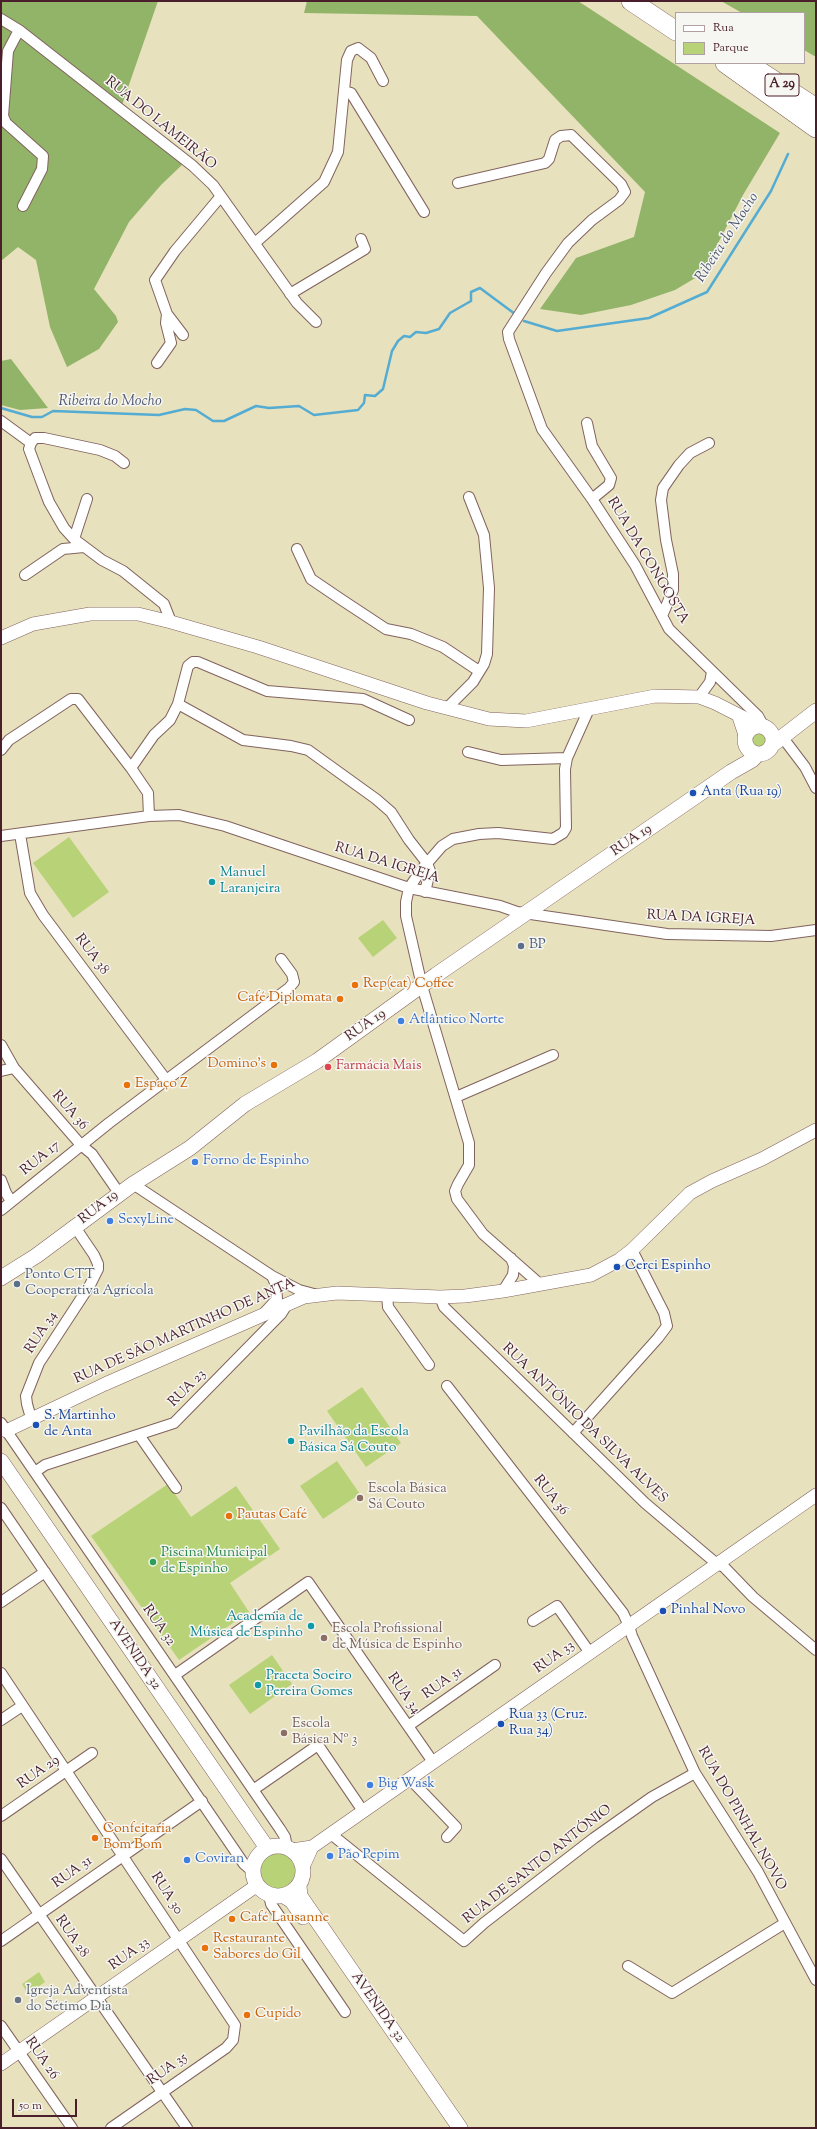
<!DOCTYPE html>
<meta charset="utf-8">
<style>
body{margin:0}
#map{position:relative;width:817px;height:2129px;overflow:hidden;background:#e8e1bd;font-family:"Sorts Mill Goudy",serif}
canvas{display:block}
.frame{position:absolute;inset:0;border:2px solid #4a1f2b;pointer-events:none}
.legend{position:absolute;left:675px;top:12px;width:130px;height:52px;box-sizing:border-box;background:#f6f6f2;border:1px solid #b1a0a2;margin:0;padding:5px 7px;list-style:none;font-size:12px;color:#4a1f2b}
.legend li{display:flex;align-items:center;gap:8px;height:20px}
.legend b{width:20px;border:1px solid #b1a0a2}
.scale{position:absolute;left:12px;top:2099px;width:65px;height:18px;box-sizing:border-box;border:2px solid #4a1f2b;border-top:0;padding-left:5px;font-size:12px;line-height:14px;white-space:nowrap;color:#4a1f2b;-webkit-text-stroke:3px #f6f6f2;paint-order:stroke}
</style>
<div id="map">
<canvas width="817" height="2129"></canvas>
<div class="frame"></div>
<ul class="legend">
<li><b style="height:5px;background:#fff"></b>Rua</li>
<li><b style="height:11px;background:#b8d278"></b>Parque</li>
</ul>
<div class="scale">50 m</div>
</div>
<script>
const g = document.querySelector('canvas').getContext('2d');
g.lineJoin = 'round';
function fillPath(path, color) {
  g.fillStyle = color;
  g.fill(path, 'evenodd');
}
function poly(rows) {
  const path = new Path2D();
  for (const r of rows) {
    if (r.length === 3) {
      path.moveTo(r[0] + r[2], r[1]);
      path.arc(r[0], r[1], r[2], 0, 2 * Math.PI);
      continue;
    }
    path.moveTo(r[0], r[1]);
    for (let i = 2; i < r.length; i += 2) path.lineTo(r[i], r[i + 1]);
  }
  return path;
}
function trace(path, color, width, dash) {
  g.strokeStyle = color;
  g.lineWidth = width;
  g.lineCap = dash ? 'butt' : 'round';
  g.setLineDash(dash || []);
  g.stroke(path);
}
function drawText(font, color, halo, rows, align = 'center') {
  g.font = font + ' "Sorts Mill Goudy",serif';
  g.lineWidth = 3;
  g.setLineDash([]);
  g.textBaseline = 'middle';
  g.strokeStyle = halo;
  g.fillStyle = color;
  for (const [text, x, y, turn = 0] of rows) {
    g.save();
    g.translate(x, y);
    g.rotate((+turn || 0) * Math.PI / 180);
    g.textAlign = isNaN(turn) ? turn : align;
    if (halo) g.strokeText(text, 0, 0);
    g.fillText(text, 0, 0);
    g.restore();
  }
}
fillPath(poly([
 [759,740,9],
 [69,837,109,892,73,918,33,863],
 [383,920,397,938,373,957,358,938],
 [362,1387,401,1443,366,1467,327,1411],
 [337,1461,360,1494,323,1519,300,1486],
 [168,1484,191,1517,236,1486,280,1549,230,1583,249,1612,179,1660,91,1536],
 [272,1655,292,1684,250,1714,229,1685],
 [277,1872,19],
 [39,1972,45,1982,28,1994,22,1984]
]), '#b8d278');
fillPath(poly([
 [1,1,158,1,122,105,184,163,161,185,129,222,94,289,116,316,118,322,99,349,67,367,50,327,36,260,18,247,1,261],
 [307,1,578,1,780,133,743,195,702,274,675,290,631,305,581,315,540,309,576,258,634,237,645,192,477,16,304,13],
 [721,1,816,1,816,57,804,50,804,13,742,13],
 [11,359,48,408,20,410,1,405,1,361]
]), '#92b468');
trace(poly([
 [524,321,557,331,649,318,707,292,771,191,788,154],
 [1,408,32,417,42,417,53,411,159,415,185,409,196,410,213,421,224,421,256,406,269,408,299,406,314,415,358,410,364,403,365,395,375,396,383,389,392,351,398,341,404,336,410,337,416,332,426,333,439,329,450,313,471,301,471,292,480,288,515,314]
]), '#55acd2', 2.5);
const minor = poly([
 [1,19,19,30,193,166,213,185,297,303,316,322],
 [19,30,8,51,3,116,6,123,43,156,42,169,23,206],
 [344,91,351,93,424,212],
 [458,183,545,163,549,159,555,140,561,136,571,135,621,184,625,192,619,200,592,220,568,243,546,273,508,332,509,339,542,429,592,499,635,565,669,629,758,716,764,727],
 [255,243,324,182,338,152,347,60,351,51,358,48,371,58,383,81],
 [290,294,365,249,361,239],
 [167,314,183,335],
 [157,363,171,343,166,323,167,314,155,280,175,251,221,196],
 [1,421,31,443,29,449,41,481,49,502,64,528,74,539,102,560,123,571,164,604,171,622],
 [587,423,592,446,611,478,609,485,592,499],
 [31,443,35,438,44,438,100,450,115,456,124,463],
 [74,539,87,499],
 [297,549,311,579,342,600,386,629,411,634,443,647,479,671],
 [25,575,63,549,84,547],
 [662,616,673,590,673,574,666,540,661,500,663,488,679,465,690,453,709,443],
 [699,697,710,682,712,672],
 [178,704,243,740,291,746,308,750,376,799,391,812,409,840,427,863,430,871,425,892],
 [448,707,473,682,484,664,487,654,489,588,484,535,469,497],
 [783,738,805,767,816,788],
 [1,750,9,740,71,699,78,699,131,768,148,793,149,816],
 [468,752,501,760,567,758],
 [131,768,154,735,170,720,178,704,188,666,193,662,198,662,267,691,363,699,409,720],
 [20,834,30,893,43,915,167,1081],
 [1,836,149,816,179,815,225,826,409,888,500,906,517,912,667,934,771,936,816,930],
 [1,1045,14,1068,81,1145,92,1154,119,1193],
 [1,1071,14,1068],
 [456,1097,553,1055],
 [1,1180,6,1193,11,1201],
 [133,1184,272,1276,299,1290,314,1294],
 [1,1210,109,1123,289,988,294,982,292,974,281,959],
 [541,1285,483,1234,457,1199,455,1191,458,1184,469,1165,469,1143,422,986,406,916,406,902,409,888,422,869,442,846,453,839,479,834,498,833,553,839,563,833,566,828,565,769,567,758,589,709],
 [503,1291,513,1275,514,1266,511,1258],
 [387,1294,388,1307,429,1365],
 [440,1297,444,1307,645,1503,717,1564,724,1567,753,1597,816,1650],
 [265,1312,277,1299,276,1285,272,1276],
 [447,1386,623,1613,629,1626,632,1636,695,1773,758,1872,816,1980],
 [31,1418,27,1404,26,1396,39,1363,90,1285,98,1269,98,1264,94,1255,75,1227],
 [1,1423,280,1829,285,1837,287,1847],
 [573,1433,658,1338,667,1326,664,1313,632,1250],
 [139,1435,176,1488],
 [35,1472,45,1465,174,1423,281,1314,288,1303],
 [1,1508,244,1864,252,1871],
 [1,1602,45,1572],
 [533,1621,557,1606,590,1653],
 [1,1673,235,2025,233,2040,226,2048,111,2128],
 [175,1675,308,1582,433,1762],
 [1,1720,22,1706],
 [408,1726,495,1665],
 [410,1779,456,1827,447,1837],
 [253,1790,318,1745,363,1811],
 [1,1816,92,1753],
 [331,1834,464,1941,484,1923,594,1838,652,1797,695,1773],
 [1,1859,187,2128],
 [269,1895,271,1904,345,2012],
 [1,1941,202,1801],
 [628,1966,672,1993,785,1923],
 [1,2026,72,2128]
]);
const tertiary = poly([
 [1,638,33,624,90,614,138,614,171,622,258,647,427,703,489,719,526,721,655,696,699,697,715,703,760,726],
 [739,717,745,735],
 [6,1431,105,1384,304,1297,337,1293,440,1297,465,1296,503,1291,591,1275,619,1260,632,1250,690,1193,712,1181,762,1159,816,1130],
 [292,1850,312,1847,816,1495],
 [303,1867,312,1847],
 [1,2064,256,1886]
]);
const secondary = poly([
 [759,740,14],
 [772,745,816,711],
 [1,1278,36,1256,133,1184,190,1148,245,1104,317,1061,436,975,731,772,752,760,758,754],
 [1,1461,267,1848],
 [278,1871,25],
 [299,1886,300,1896,460,2128],
 [284,1896,292,1901,303,1917]
]);
const motorway = poly([
 [631,1,676,31],
 [725,63,816,128],
 [750,65,816,108]
]);
trace(minor, '#81635e', 12);
trace(tertiary, '#81635e', 14);
trace(secondary, '#81635e', 16);
trace(motorway, '#81635e', 20);
trace(minor, '#fff', 10);
trace(tertiary, '#fff', 13);
trace(secondary, '#fff', 15);
trace(motorway, '#fff', 19);
for (const [x, y, r, color] of [
 [693,793,4,"#1a4fb4"],
 [212,882,4,"#0f9aa8"],
 [521,946,4,"#5c6f8a"],
 [355,985,4,"#e8710a"],
 [340,999,4,"#e8710a"],
 [401,1021,4,"#3f7fe0"],
 [274,1065,4,"#e8710a"],
 [328,1067,4,"#e0444e"],
 [127,1085,4,"#e8710a"],
 [195,1162,4,"#3f7fe0"],
 [110,1221,4,"#3f7fe0"],
 [617,1267,4,"#1a4fb4"],
 [17,1284,4,"#5c6f8a"],
 [36,1425,4,"#1a4fb4"],
 [291,1441,4,"#0f9aa8"],
 [360,1498,4,"#8d6e63"],
 [229,1516,4,"#e8710a"],
 [153,1562,4,"#2e9e5b"],
 [663,1611,4,"#1a4fb4"],
 [311,1626,4,"#0f9aa8"],
 [324,1638,4,"#8d6e63"],
 [258,1685,4,"#0f9aa8"],
 [501,1724,4,"#1a4fb4"],
 [284,1733,4,"#8d6e63"],
 [370,1785,4,"#3f7fe0"],
 [95,1838,4,"#e8710a"],
 [330,1856,4,"#3f7fe0"],
 [187,1860,4,"#3f7fe0"],
 [232,1919,4,"#e8710a"],
 [205,1948,4,"#e8710a"],
 [18,2000,4,"#6b7280"],
 [247,2015,4,"#e8710a"]
]) {
  const dot = new Path2D();
  dot.arc(x, y, r, 0, 2 * Math.PI);
  g.fillStyle = color;
  g.fill(dot);
  trace(dot, '#f6f6f2', 1.5);
}
for (const [x, y, w] of [
 [782,85,34]
]) {
  const box = new Path2D();
  box.roundRect(x - w / 2, y - 11, w, 22, 3);
  g.fillStyle = '#f6f6f2';
  g.fill(box);
  trace(box, '#4a1f2b', 1);
}
drawText('bold 13px', '#4a1f2b', null, [
 ["A 29",782,85]
]);
drawText('14px', '#4a1f2b', '#f6f6f2', [
 ["RUA DO LAMEIRÃO",160,124,39],
 ["RUA DA CONGOSTA",647,561,59],
 ["RUA 19",632,841,-34],
 ["RUA DA IGREJA",387,864,17],
 ["RUA DA IGREJA",701,919,3],
 ["RUA 38",91,955,53],
 ["RUA 19",366,1026,-35],
 ["RUA 36",69,1111,49],
 ["RUA 17",41,1159,-39],
 ["RUA 19",99,1208,-38],
 ["RUA DE SÃO MARTINHO DE ANTA",185,1332,-24],
 ["RUA 34",42,1333,-57],
 ["RUA 23",188,1389,-45],
 ["RUA ANTÓNIO DA SILVA ALVES",584,1424,44],
 ["RUA 36",550,1496,52],
 ["RUA 32",158,1626,55],
 ["AVENIDA 32",134,1655,56],
 ["RUA 33",555,1658,-35],
 ["RUA 31",443,1684,-35],
 ["RUA 34",403,1694,55],
 ["RUA 29",39,1773,-35],
 ["RUA DO PINHAL NOVO",741,1819,60],
 ["RUA DE SANTO ANTÓNIO",538,1865,-38],
 ["RUA 31",73,1873,-35],
 ["RUA 30",166,1894,57],
 ["RUA 28",71,1937,55],
 ["RUA 33",130,1955,-35],
 ["AVENIDA 32",377,2008,55],
 ["RUA 26",41,2059,55],
 ["RUA 35",168,2070,-35]
]);
drawText('14px', '#164399', '#f6f6f2', [
 ["Anta (Rua 19)",701,793],
 ["Cerci Espinho",625,1267],
 ["S. Martinho",44,1417],
 ["de Anta",44,1433],
 ["Pinhal Novo",671,1611],
 ["Rua 33 (Cruz.",509,1716],
 ["Rua 34)",509,1732]
], 'left');
drawText('14px', '#0d838f', '#f6f6f2', [
 ["Manuel",220,874],
 ["Laranjeira",220,890],
 ["Pavilhão da Escola",299,1433],
 ["Básica Sá Couto",299,1449],
 ["Academia de",303,1618,"right"],
 ["Música de Espinho",303,1634,"right"],
 ["Praceta Soeiro",266,1677],
 ["Pereira Gomes",266,1693]
], 'left');
drawText('14px', '#4e5e75', '#f6f6f2', [
 ["BP",529,946],
 ["Ponto CTT",25,1276],
 ["Cooperativa Agrícola",25,1292]
], 'left');
drawText('14px', '#c56008', '#f6f6f2', [
 ["Rep(eat) Coffee",363,985],
 ["Café Diplomata",332,999,"right"],
 ["Domino's",266,1065,"right"],
 ["Espaço Z",135,1085],
 ["Pautas Café",237,1516],
 ["Confeitaria",103,1830],
 ["Bom Bom",103,1846],
 ["Café Lausanne",240,1919],
 ["Restaurante",213,1940],
 ["Sabores do Gil",213,1956],
 ["Cupido",255,2015]
], 'left');
drawText('14px', '#366cbe', '#f6f6f2', [
 ["Atlântico Norte",409,1021],
 ["Forno de Espinho",203,1162],
 ["SexyLine",118,1221],
 ["Big Wask",378,1785],
 ["Pão Pepim",338,1856],
 ["Coviran",195,1860]
], 'left');
drawText('14px', '#be3a42', '#f6f6f2', [
 ["Farmácia Mais",336,1067]
], 'left');
drawText('14px', '#785e54', '#f6f6f2', [
 ["Escola Básica",368,1490],
 ["Sá Couto",368,1506],
 ["Escola Profissional",332,1630],
 ["de Música de Espinho",332,1646],
 ["Escola",292,1725],
 ["Básica Nº 3",292,1741]
], 'left');
drawText('14px', '#27864d', '#f6f6f2', [
 ["Piscina Municipal",161,1554],
 ["de Espinho",161,1570]
], 'left');
drawText('14px', '#5b616d', '#f6f6f2', [
 ["Igreja Adventista",26,1992],
 ["do Sétimo Dia",26,2008]
], 'left');
drawText('italic 15px', '#4e576e', '#f6f6f2', [
 ["Ribeira do Mocho",728,238,-57],
 ["Ribeira do Mocho",110,402]
]);
</script>
